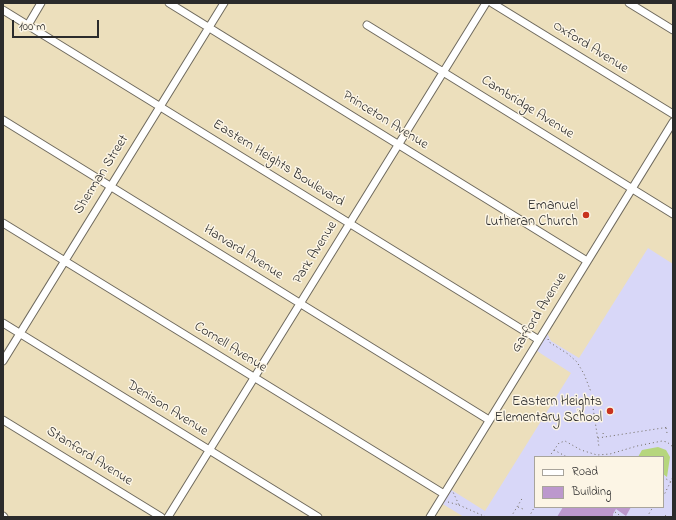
<!DOCTYPE html>
<style>
body{margin:0}
#map{position:relative;width:676px;height:520px;overflow:hidden;background:#ecdfbc;font-family:"Indie Flower",sans-serif}
canvas{display:block}
.frame{position:absolute;inset:0;border:4px solid #2b2b2b;pointer-events:none}
.legend{position:absolute;left:534px;top:456px;width:130px;height:52px;box-sizing:border-box;background:#fcf5e5;border:1px solid #a8a49b;margin:0;padding:5px 7px;list-style:none;font-size:12px;color:#2b2b2b}
.legend li{display:flex;align-items:center;gap:8px;height:20px}
.legend b{width:20px;border:1px solid #a8a49b}
.scale{position:absolute;left:12px;top:20px;width:87px;height:18px;box-sizing:border-box;border:2px solid #2b2b2b;border-top:0;padding-left:5px;font-size:12px;line-height:14px;white-space:nowrap;color:#2b2b2b;-webkit-text-stroke:3px #fcf5e5;paint-order:stroke}
</style>
<div id="map">
<canvas width="676" height="520"></canvas>
<div class="frame"></div>
<ul class="legend">
<li><b style="height:5px;background:#fff"></b>Road</li>
<li><b style="height:11px;background:#bc98cd"></b>Building</li>
</ul>
<div class="scale">100 m</div>
</div>
<script>
const g = document.querySelector('canvas').getContext('2d');
g.lineJoin = 'round';
function fillPath(path, color) {
  g.fillStyle = color;
  g.fill(path, 'evenodd');
}
function poly(rows) {
  const path = new Path2D();
  for (const r of rows) {
    path.moveTo(r[0], r[1]);
    for (let i = 2; i < r.length; i += 2) path.lineTo(r[i], r[i + 1]);
  }
  return path;
}
function trace(path, color, width, dash) {
  g.strokeStyle = color;
  g.lineWidth = width;
  g.lineCap = dash ? 'butt' : 'round';
  g.setLineDash(dash || []);
  g.stroke(path);
}
function drawText(font, color, halo, rows, align = 'center') {
  g.font = font + ' "Indie Flower",sans-serif';
  g.lineWidth = 3;
  g.setLineDash([]);
  g.textBaseline = 'middle';
  g.strokeStyle = halo;
  g.fillStyle = color;
  for (const [text, x, y, turn = 0] of rows) {
    g.save();
    g.translate(x, y);
    g.rotate((+turn || 0) * Math.PI / 180);
    g.textAlign = isNaN(turn) ? turn : align;
    if (halo) g.strokeText(text, 0, 0);
    g.fillText(text, 0, 0);
    g.restore();
  }
}
fillPath(poly([
 [648,248,673,264,673,517,464,517,441,503,450,489,485,511,571,373,540,353,536,350,547,333,551,341,579,358],
 [535,457,663,457,663,507,535,507]
]), '#d8d7f8');
fillPath(poly([
 [658,447,666,450,670,457,667,477,663,474,663,457,638,457,642,450]
]), '#b6d67d');
fillPath(poly([
 [563,507,567,508,568,507,631,507,626,516,616,509,613,514,613,517,557,517]
]), '#bc98cd');
const minor = poly([
 [169,3,587,261],
 [492,3,673,114],
 [629,3,673,30],
 [3,10,539,340],
 [28,25,41,3],
 [367,25,673,214],
 [3,120,489,420],
 [3,223,444,494],
 [3,323,318,517],
 [3,361,224,3],
 [3,420,161,517],
 [3,516,4,517],
 [168,517,486,3],
 [430,517,673,122]
]);
trace(minor, '#6f6a5e', 9);
trace(poly([
 [548,339,549,342,568,354,577,362,584,374,591,392],
 [592,401,599,447],
 [666,428,667,433],
 [603,433,604,437],
 [598,438,669,427],
 [554,450,567,457],
 [549,457,559,443,565,441,581,450,597,455,610,454,637,446,662,441,667,442,673,447],
 [600,457,600,454],
 [663,477,671,482],
 [663,497,673,477],
 [448,502,459,505,453,492],
 [459,505,486,517],
 [518,507,523,509],
 [559,507,562,509],
 [615,512,622,517],
 [665,515,667,517],
 [511,517,523,497],
 [529,517,535,506],
 [647,517,653,507]
]), '#6f6a5e', 1, [1, 3]);
trace(minor, '#fff', 7);
for (const [x, y, r, color] of [
 [586,215,4,"#c8321e"],
 [610,411,4,"#c8321e"]
]) {
  const dot = new Path2D();
  dot.arc(x, y, r, 0, 2 * Math.PI);
  g.fillStyle = color;
  g.fill(dot);
  trace(dot, '#fcf5e5', 1.5);
}
drawText('14px', '#2b2b2b', '#fcf5e5', [
 ["Oxford Avenue",590,48,32],
 ["Cambridge Avenue",527,108,32],
 ["Princeton Avenue",385,121,32],
 ["Eastern Heights Boulevard",278,164,32],
 ["Sherman Street",102,175,-58],
 ["Harvard Avenue",243,253,32],
 ["Park Avenue",316,253,-58],
 ["Garford Avenue",540,313,-58],
 ["Cornell Avenue",230,348,32],
 ["Denison Avenue",167,409,32],
 ["Stanford Avenue",89,457,32]
]);
drawText('14px', '#2b2b2b', '#fcf5e5', [
 ["Emanuel",578,207],
 ["Lutheran Church",578,223],
 ["Eastern Heights",602,403],
 ["Elementary School",602,419]
], 'right');
</script>
